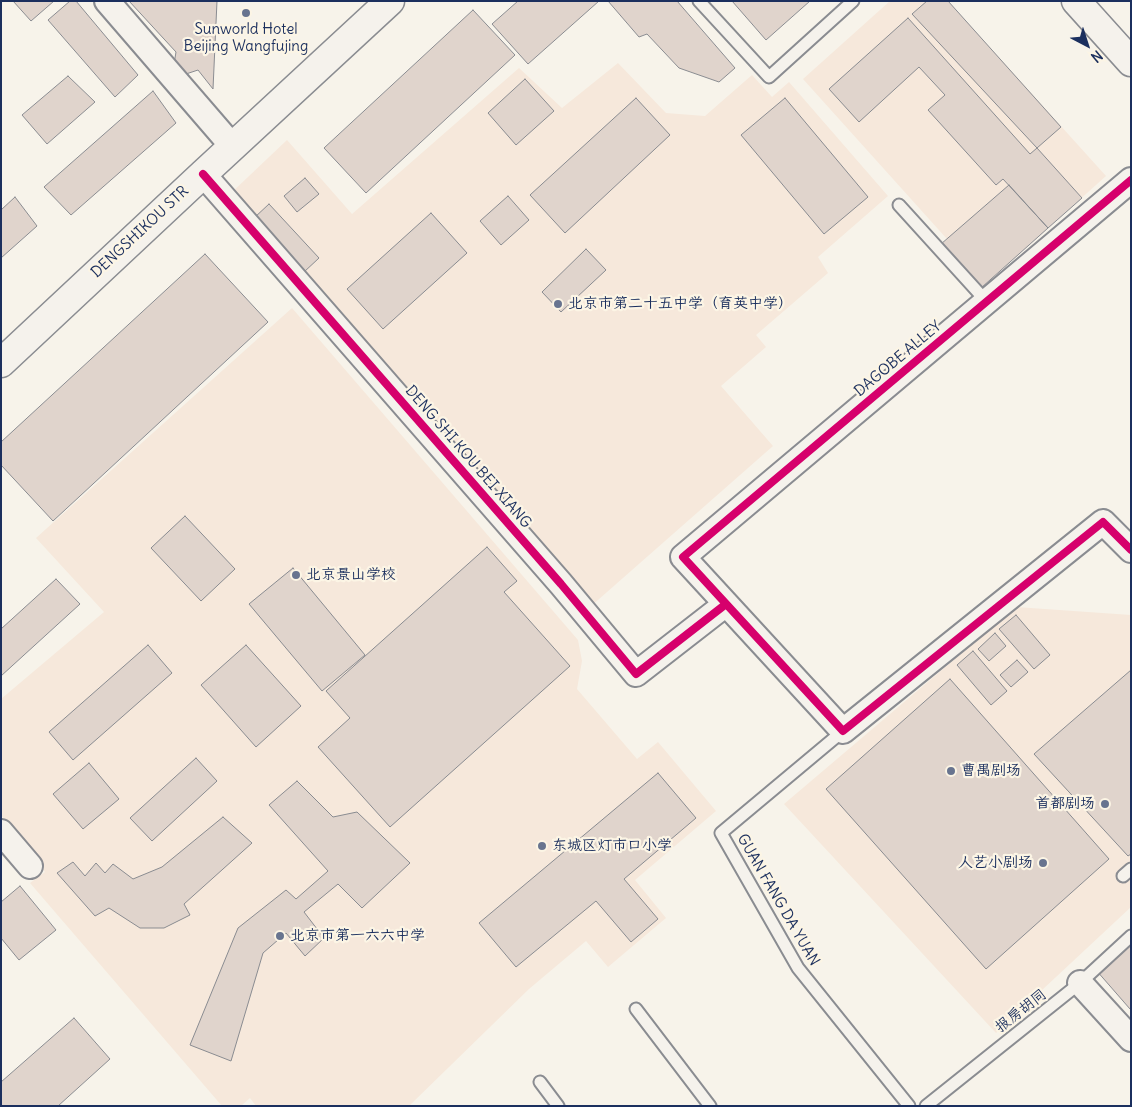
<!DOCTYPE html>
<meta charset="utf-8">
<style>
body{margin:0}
#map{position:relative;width:1132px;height:1107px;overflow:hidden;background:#f7f3ea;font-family:Delius,sans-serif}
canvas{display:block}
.frame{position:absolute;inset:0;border:2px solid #1b2f5e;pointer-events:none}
.north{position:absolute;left:1062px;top:20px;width:50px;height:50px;-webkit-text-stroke:4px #fcf5e5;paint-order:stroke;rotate:140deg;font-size:14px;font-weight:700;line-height:20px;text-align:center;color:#1b2f5e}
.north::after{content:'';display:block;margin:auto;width:18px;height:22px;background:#1b2f5e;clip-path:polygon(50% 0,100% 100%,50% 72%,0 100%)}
</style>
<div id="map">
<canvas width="1132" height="1107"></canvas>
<div class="frame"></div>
<div class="north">N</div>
</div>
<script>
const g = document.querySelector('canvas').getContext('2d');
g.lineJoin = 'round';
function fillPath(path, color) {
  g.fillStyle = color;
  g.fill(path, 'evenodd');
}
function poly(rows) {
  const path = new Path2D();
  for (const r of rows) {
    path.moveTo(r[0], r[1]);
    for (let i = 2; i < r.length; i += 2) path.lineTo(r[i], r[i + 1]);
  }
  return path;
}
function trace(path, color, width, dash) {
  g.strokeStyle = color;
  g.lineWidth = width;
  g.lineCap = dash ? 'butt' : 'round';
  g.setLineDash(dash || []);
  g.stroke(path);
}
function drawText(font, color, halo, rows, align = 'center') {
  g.font = font + ' Delius,"LXGW WenKai TC",sans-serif';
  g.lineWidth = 4.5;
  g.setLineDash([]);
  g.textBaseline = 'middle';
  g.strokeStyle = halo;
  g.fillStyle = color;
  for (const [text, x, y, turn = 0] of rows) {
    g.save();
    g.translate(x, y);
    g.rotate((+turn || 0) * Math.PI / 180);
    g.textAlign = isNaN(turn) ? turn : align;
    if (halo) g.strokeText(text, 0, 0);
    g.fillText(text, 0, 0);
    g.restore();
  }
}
fillPath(poly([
 [890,1,948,1,1106,176,981,288,947,239,803,79],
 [618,63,666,113,705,116,752,75,772,97,789,82,888,196,818,257,828,273,756,335,766,347,721,386,773,446,590,607,229,195,287,140,352,214,519,68,562,108],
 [292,308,578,640,582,661,577,689,637,759,658,742,716,811,635,880,666,918,608,967,586,941,529,989,409,1106,256,1106,250,1098,241,1106,222,1106,30,883,45,872,1,815,1,699,104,612,36,538],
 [1016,607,1131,615,1131,907,996,1033,784,804]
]), '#f6e8db');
const building = poly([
 [13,1,54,1,31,21,13,1],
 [70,1,76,1,138,75,115,97,48,20,70,1],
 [129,1,217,1,213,89,198,70,186,74,174,64,176,52,129,1],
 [518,1,599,1,528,64,492,24,518,1],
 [608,1,677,1,735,68,719,82,679,68,647,34,639,37,608,1],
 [732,1,810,1,766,40,732,1],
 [927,1,948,1,1061,127,1037,148,912,14,927,1],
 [473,10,515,55,366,193,324,148,473,10],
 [908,18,1030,154,1037,148,1082,198,1048,228,1003,179,996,185,928,110,945,95,919,67,859,122,829,89,908,18],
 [68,76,95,102,47,144,22,115,68,76],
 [525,79,554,111,516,145,488,113,525,79],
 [153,91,176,123,71,215,44,187,153,91],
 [636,98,670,135,565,233,530,195,636,98],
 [785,98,868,197,824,234,741,135,785,98],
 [305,178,319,194,297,212,284,196,305,178],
 [1009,185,1048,228,981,288,941,244,1009,185],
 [508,196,529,220,501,245,480,221,508,196],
 [15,197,37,226,1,258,1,210,15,197],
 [269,204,319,258,304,272,254,218,269,204],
 [431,213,467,253,383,329,347,289,431,213],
 [586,249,606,270,561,312,542,292,586,249],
 [205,254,268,322,53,521,1,465,1,442,205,254],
 [185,516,235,569,201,601,151,548,185,516],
 [487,547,517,581,504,592,570,666,390,827,318,747,350,718,326,691,487,547],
 [293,568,365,655,322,691,249,604,293,568],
 [56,579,80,604,1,676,1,629,56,579],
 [1016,615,1050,655,1034,669,999,629,1016,615],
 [995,633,1006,646,989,661,978,649,995,633],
 [148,645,172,673,73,760,49,732,148,645],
 [246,645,301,706,256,747,201,685,246,645],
 [973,651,1007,691,991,705,957,665,973,651],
 [1017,660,1028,672,1011,687,1000,675,1017,660],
 [1131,670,1131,854,1128,856,1034,754,1131,670],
 [950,679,1109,859,986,969,826,789,950,679],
 [196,758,217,781,152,841,130,818,196,758],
 [89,763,119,799,83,829,53,794,89,763],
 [658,773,696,818,624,879,658,919,631,942,596,901,516,967,479,923,658,773],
 [297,781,333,817,357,812,410,863,362,908,338,884,304,912,324,938,305,956,286,933,263,953,231,1061,190,1045,238,928,286,890,296,899,328,871,269,805,297,781],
 [223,817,252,843,184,904,190,915,164,928,140,928,109,908,95,916,57,873,73,862,85,876,96,863,105,873,113,864,133,879,162,867,223,817],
 [20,886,56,930,19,960,1,938,1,902,20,886],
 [1131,941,1131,1008,1130,1009,1096,970,1131,941],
 [74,1018,110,1059,58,1106,1,1106,1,1082,74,1018]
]);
fillPath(building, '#e0d4cc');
trace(building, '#8a8c91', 1);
const lane = poly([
 [699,1,769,77,853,1],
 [899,205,987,302],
 [843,731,721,833,798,968,909,1106],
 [1123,876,1131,869],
 [636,1009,710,1106],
 [540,1082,558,1106],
 [926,1106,1080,983,1131,936]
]);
const street = poly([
 [107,1,233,147],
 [203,174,561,584,636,674,726,604],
 [1131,180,683,557,843,731,1103,522,1131,550],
 [1,832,30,866],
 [1080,983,1131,1039]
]);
const secondary = poly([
 [1076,1,1131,62],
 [1,363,203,174,390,1]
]);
trace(lane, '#8a8c91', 15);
trace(street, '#8a8c91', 28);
trace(secondary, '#8a8c91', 31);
trace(lane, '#f5f2ec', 11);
trace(street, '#f5f2ec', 24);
trace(secondary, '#f5f2ec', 28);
trace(poly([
 [203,174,561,584,636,674,726,604],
 [1131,180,683,557,843,731,1103,522,1131,550]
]), '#d6006c', 8);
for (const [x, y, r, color] of [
 [246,13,5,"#68748f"],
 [558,304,5,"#68748f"],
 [296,575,5,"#68748f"],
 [951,771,5,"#68748f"],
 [1105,804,5,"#68748f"],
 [542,846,5,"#68748f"],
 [1043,863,5,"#68748f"],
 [280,936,5,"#68748f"]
]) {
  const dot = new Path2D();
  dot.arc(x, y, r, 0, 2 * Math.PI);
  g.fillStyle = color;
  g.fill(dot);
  trace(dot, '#fcf5e5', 2);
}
drawText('15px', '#1b2f5e', '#fcf5e5', [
 ["Sunworld Hotel",246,30,"center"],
 ["Beijing Wangfujing",246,47,"center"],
 ["北京市第二十五中学（育英中学）",568,304],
 ["北京景山学校",306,575],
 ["曹禺剧场",961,771],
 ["首都剧场",1095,804,"right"],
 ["东城区灯市口小学",552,846],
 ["人艺小剧场",1033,863,"right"],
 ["北京市第一六六中学",290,936]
], 'left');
drawText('15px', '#1b2f5e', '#fcf5e5', [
 ["DENGSHIKOU STR",140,232,-43],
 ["DAGOBE ALLEY",898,359,-40],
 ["DENG SHI KOU BEI XIANG",468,457,49],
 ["GUAN FANG DA YUAN",778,900,60],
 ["报房胡同",1021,1011,-38]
]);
</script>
